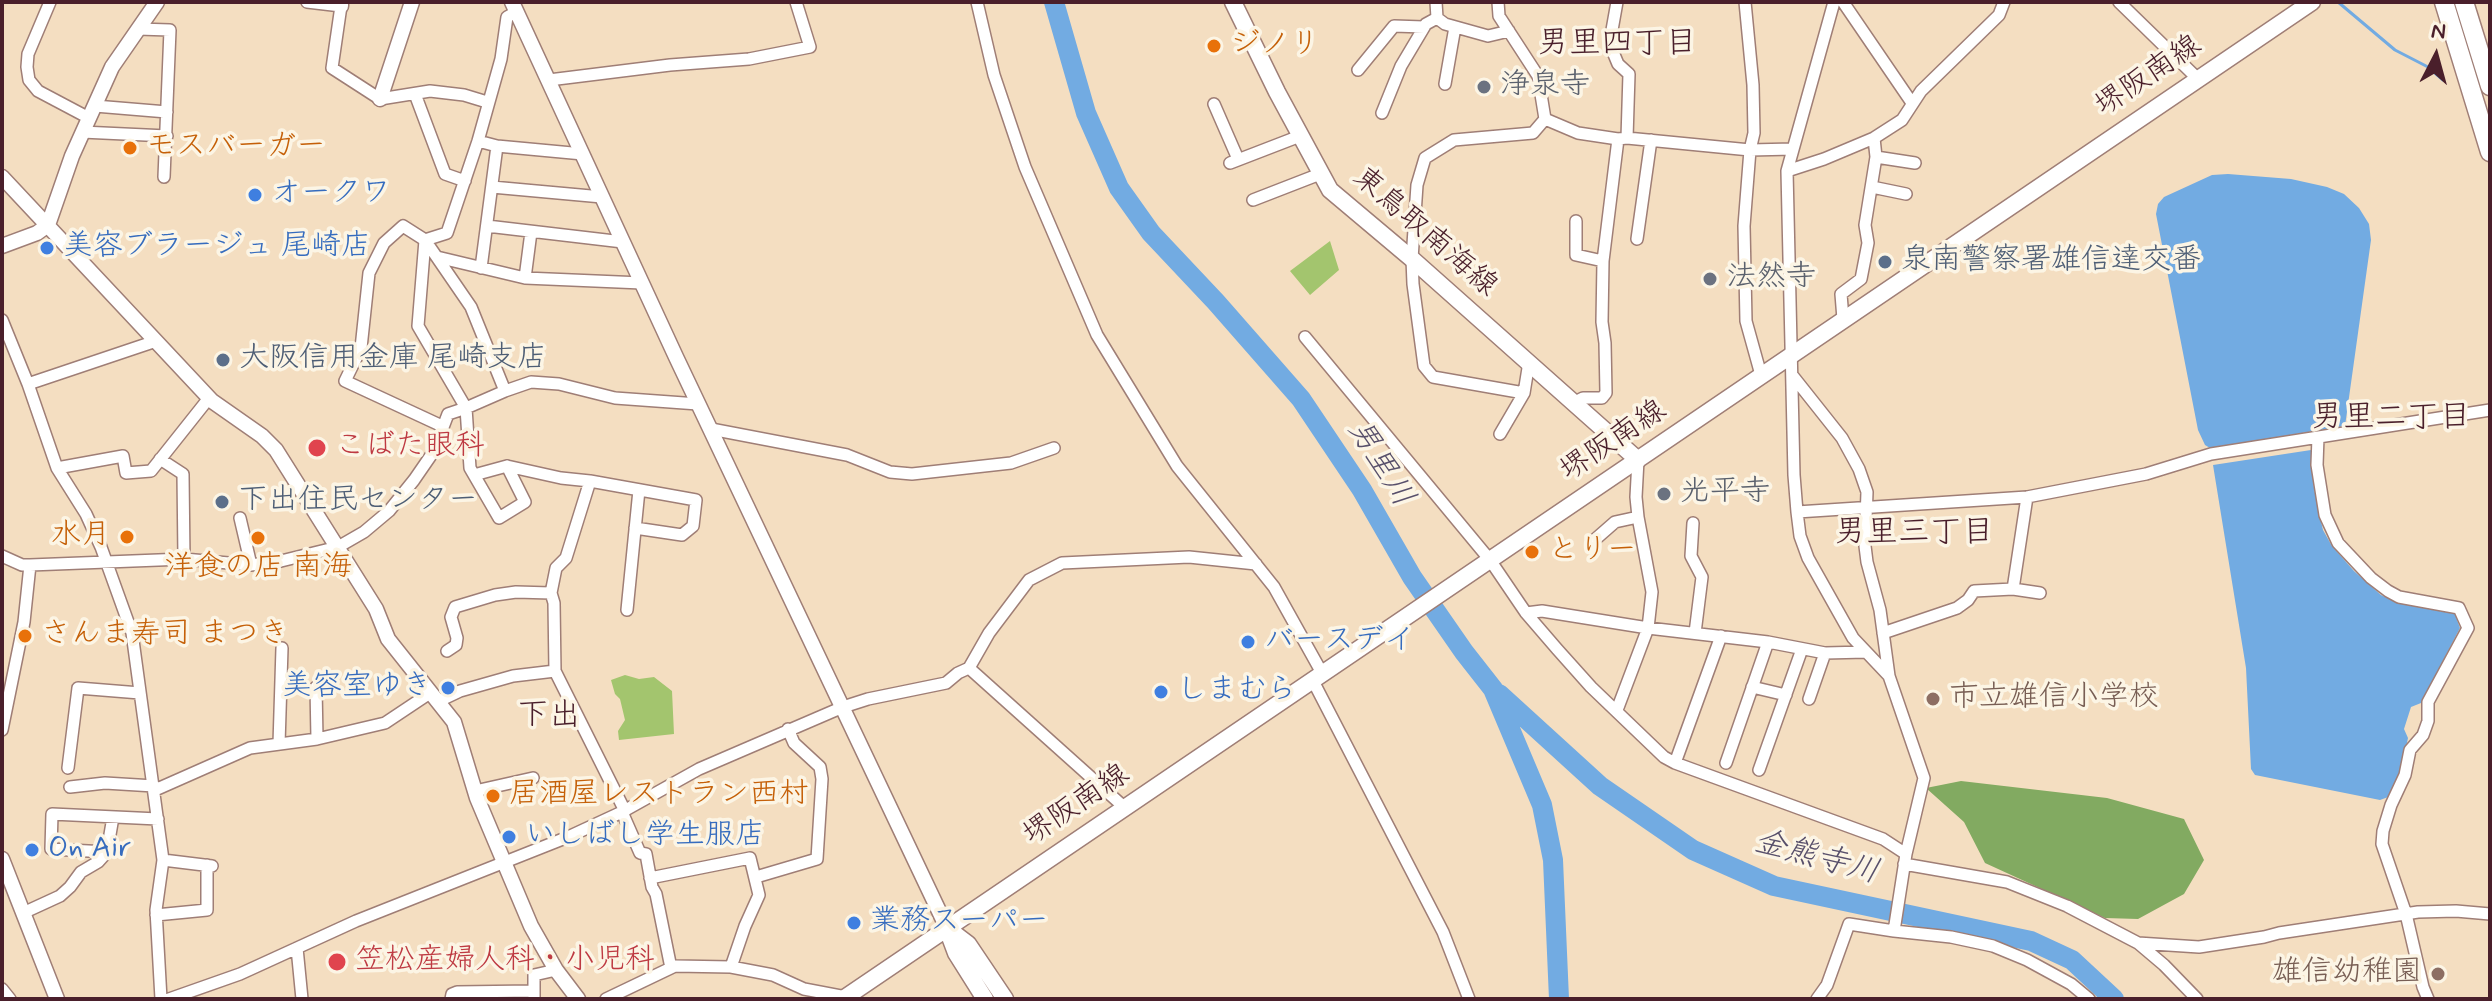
<!DOCTYPE html>
<meta charset="utf-8">
<style>
body{margin:0}
#map{position:relative;width:2492px;height:1001px;overflow:hidden;background:#f4dec1;font-family:Mynerve,sans-serif}
canvas{display:block}
.frame{position:absolute;inset:0;border:4px solid #4a1f2b;pointer-events:none}
.north{position:absolute;left:2396px;top:16px;width:80px;height:80px;-webkit-text-stroke:6px #fcf5e5;paint-order:stroke;rotate:6deg;font-size:22px;font-weight:700;line-height:32px;text-align:center;color:#4a1f2b}
.north::after{content:'';display:block;margin:auto;width:28px;height:36px;background:#4a1f2b;clip-path:polygon(50% 0,100% 100%,50% 72%,0 100%)}
</style>
<div id="map">
<canvas width="2492" height="1001"></canvas>
<div class="frame"></div>
<div class="north">N</div>
</div>
<script>
const g = document.querySelector('canvas').getContext('2d');
g.lineJoin = 'round';
function fillPath(path, color) {
  g.fillStyle = color;
  g.fill(path, 'evenodd');
}
function poly(rows) {
  const path = new Path2D();
  for (const r of rows) {
    path.moveTo(r[0], r[1]);
    for (let i = 2; i < r.length; i += 2) path.lineTo(r[i], r[i + 1]);
  }
  return path;
}
function trace(path, color, width, dash) {
  g.strokeStyle = color;
  g.lineWidth = width;
  g.lineCap = dash ? 'butt' : 'round';
  g.setLineDash(dash || []);
  g.stroke(path);
}
function drawText(font, color, halo, rows, align = 'center') {
  g.font = font + ' Mynerve,"Klee One",sans-serif';
  g.lineWidth = 7;
  g.setLineDash([]);
  g.textBaseline = 'middle';
  g.strokeStyle = halo;
  g.fillStyle = color;
  for (const [text, x, y, turn = 0] of rows) {
    g.save();
    g.translate(x, y);
    g.rotate((+turn || 0) * Math.PI / 180);
    g.textAlign = isNaN(turn) ? turn : align;
    if (halo) g.strokeText(text, 0, 0);
    g.fillText(text, 0, 0);
    g.restore();
  }
}
fillPath(poly([
 [1330,241,1339,270,1310,295,1290,271],
 [625,675,639,679,654,677,672,691,674,734,619,740,618,731,625,720,620,699,615,694,611,680]
]), '#a3c56e');
fillPath(poly([
 [1961,781,2107,798,2184,819,2204,860,2184,894,2138,919,2105,918,1985,863,1964,822,1926,788]
]), '#82aa61');
fillPath(poly([
 [2228,174,2291,179,2327,187,2344,194,2359,208,2369,224,2371,240,2345,426,2210,448,2205,445,2198,430,2156,214,2158,204,2164,197,2212,175],
 [2311,450,2314,488,2319,513,2323,530,2332,546,2354,571,2381,595,2398,603,2455,614,2460,628,2421,703,2411,707,2404,729,2408,738,2400,776,2391,796,2380,800,2255,775,2251,769,2246,668,2213,465]
]), '#72abe2');
trace(poly([
 [2338,2,2395,50,2428,67,2443,80]
]), '#72abe2', 3);
trace(poly([
 [1054,2,1086,113,1119,188,1151,233,1216,302,1301,399,1362,490,1412,577,1464,652,1493,689,1542,805,1553,860,1559,999],
 [1499,694,1600,786,1693,850,1774,886,2031,941,2072,960,2114,999]
]), '#72abe2', 20);
const minor = poly([
 [50,2,28,54,27,67,29,80,38,91,89,118],
 [307,2,341,6,332,68,380,99,430,91,464,95,487,102],
 [977,2,994,75,1025,167,1097,335,1177,466,1274,587,1322,673],
 [1436,2,1437,18,1445,24,1488,36,1509,31],
 [1498,2,1499,16,1538,76,1545,119,1533,133,1454,140,1425,158,1417,185,1412,259,1413,284,1424,366,1433,377,1524,393],
 [1617,2,1612,30,1613,52,1618,64,1629,74,1627,138],
 [1745,2,1753,85,1754,133,1750,150,1744,226,1746,321,1761,375],
 [1843,2,1912,103],
 [2119,2,2197,78],
 [138,29,170,30,164,177],
 [1358,70,1394,26,1424,27],
 [549,80,670,65,749,59,810,47,796,2],
 [1445,84,1455,27],
 [415,94,445,174,465,181],
 [1214,104,1238,159],
 [95,106,167,112],
 [1382,113,1401,66,1426,24,1437,18],
 [1545,119,1578,133,1618,139,1627,138,1750,150,1793,149],
 [82,132,167,136],
 [478,141,497,146,583,154],
 [1876,157,1915,163],
 [1230,163,1300,136],
 [1787,171,1824,159,1874,138,1902,120,1921,91,1999,15,2004,2],
 [492,187,602,197],
 [1872,187,1906,194],
 [1253,200,1320,174],
 [487,226,623,242],
 [1637,239,1651,140],
 [437,257,525,278,642,283],
 [1603,261,1618,139],
 [481,268,497,146],
 [525,278,531,232],
 [1843,319,1841,294,1861,279,1868,243,1865,225,1876,157,1874,138],
 [2,320,28,384,57,468,86,514,101,547,132,633,163,860,156,910,161,999],
 [1305,337,1490,560,1526,613,1557,649,1591,687,1664,757,1675,763,1883,839,1906,854],
 [1792,375,1842,438,1859,469,1867,492,1865,546,1867,562,1880,610,1889,676],
 [28,384,156,341],
 [1575,402,1583,398,1602,398,1606,393,1605,343,1602,322,1603,261,1576,255,1576,221],
 [442,426,345,381,361,348,369,273,384,243,403,226,425,240,471,307,505,391],
 [711,429,847,455,890,472,912,474,1011,463,1054,448],
 [1500,434,1524,393,1529,362],
 [2318,437,2317,465,2325,515,2338,543,2371,578,2388,591,2399,597,2459,608,2468,628,2428,702,2428,721,2423,735,2410,750,2405,775,2391,805,2383,831,2382,844,2406,914,2423,987,2428,999],
 [160,459,183,474,184,559],
 [507,466,561,478,590,481,696,500,693,526,682,535,635,528],
 [57,468,123,456,126,473,151,471,209,398],
 [474,475,507,466,525,502,499,518,470,468,466,408,418,326,425,240,447,233,478,141,501,59,507,17,516,12],
 [590,481,566,558,556,568,551,593,554,603,555,671,625,811],
 [1797,512,2027,497,2146,474,2211,454,2490,410],
 [240,518,251,565],
 [1693,523,1691,556,1702,577,1695,633],
 [1591,543,1615,522,1638,517],
 [2,556,22,565,30,565,184,559,251,565,281,561,338,547,364,532,389,511,414,480,434,451,448,414,466,408,505,391,531,382,559,384,615,398,698,404],
 [2013,589,2027,497],
 [627,610,639,490],
 [1526,613,1542,611,1648,628,1768,642,1825,653,1866,652],
 [1883,633,1957,608,1968,600,1974,591,2013,589,2040,593],
 [447,651,456,645,457,638,451,617,455,607,495,595,516,592,551,593],
 [969,668,1124,807],
 [1312,679,1443,932,1469,999],
 [316,687,317,739],
 [1752,687,1786,695],
 [1809,699,1825,653],
 [439,701,460,691,513,676,555,671],
 [1617,710,1648,628,1652,592,1638,517,1636,497,1638,460],
 [2,730,24,622,30,565],
 [279,744,282,648],
 [1675,763,1721,636],
 [1726,763,1768,642],
 [68,768,78,688,140,693],
 [1759,770,1802,649],
 [70,787,105,783,154,786],
 [155,790,250,748,317,739,385,723,430,693],
 [475,791,533,778],
 [622,812,640,853,646,854,652,887,656,894,671,968],
 [113,817,107,852,51,849,52,814,158,819],
 [163,860,212,866],
 [1904,864,2007,882,2067,906,2138,943,2164,965,2197,999],
 [756,877,817,859,822,779,820,767,794,743,788,729],
 [650,878,750,858,759,895,745,926,731,967],
 [23,913,60,896,70,887,81,872,98,862,107,852],
 [156,915,207,910,207,865],
 [1894,931,1951,937,1993,946,2027,960,2071,984,2089,999],
 [2138,943,2199,947,2264,937,2279,933,2418,912,2456,911,2490,914],
 [297,948,302,999],
 [2,989,10,999],
 [169,999,240,974,356,921,568,837,622,812,699,769,843,707,868,699,946,683,958,673,969,668,989,633,1029,580,1062,563,1189,557,1256,564],
 [451,999,452,994,457,992,533,991],
 [534,999,534,975,556,970],
 [606,999,675,966,731,967,773,975,804,989,846,997],
 [1817,999,1827,985,1849,924,1894,931,1906,854,1924,778,1889,676,1853,638,1808,558,1800,536,1797,512,1794,475,1787,171,1834,2]
]);
const tertiary = poly([
 [512,2,676,357,947,928],
 [341,6,341,2],
 [380,99,412,2],
 [2,177,212,401,262,436,276,450,376,609,388,639,454,722,477,798,531,926,556,970,578,999],
 [2,246,37,233,48,225,72,156,112,67,157,2],
 [2,859,57,999]
]);
const secondary = poly([
 [1233,2,1277,92,1330,190,1412,259,1638,460],
 [947,928,968,944,1005,999],
 [947,929,956,953,985,999],
 [843,999,2312,2]
]);
const primary = poly([
 [2444,2,2490,152],
 [2464,2,2490,86]
]);
trace(minor, '#9f7e76', 14);
trace(tertiary, '#9f7e76', 17);
trace(secondary, '#9f7e76', 19);
trace(primary, '#9f7e76', 21);
trace(minor, '#fff', 11);
trace(tertiary, '#fff', 14);
trace(secondary, '#fff', 16);
trace(primary, '#fff', 18);
for (const [x, y, r, color] of [
 [1214,46,8,"#e8710a"],
 [1484,87,8,"#6b7280"],
 [130,148,8,"#e8710a"],
 [255,195,8,"#3f7fe0"],
 [47,248,8,"#3f7fe0"],
 [1885,262,8,"#5c6f8a"],
 [1710,279,8,"#6b7280"],
 [223,360,8,"#5c6f8a"],
 [317,448,10,"#e0444e"],
 [1664,494,8,"#6b7280"],
 [222,502,8,"#5c6f8a"],
 [127,537,8,"#e8710a"],
 [258,538,8,"#e8710a"],
 [1532,552,8,"#e8710a"],
 [25,636,8,"#e8710a"],
 [1248,642,8,"#3f7fe0"],
 [448,688,8,"#3f7fe0"],
 [1161,692,8,"#3f7fe0"],
 [1933,699,8,"#8d6e63"],
 [493,796,8,"#e8710a"],
 [509,837,8,"#3f7fe0"],
 [32,850,8,"#3f7fe0"],
 [854,923,8,"#3f7fe0"],
 [337,962,10,"#e0444e"],
 [2438,974,8,"#8d6e63"]
]) {
  const dot = new Path2D();
  dot.arc(x, y, r, 0, 2 * Math.PI);
  g.fillStyle = color;
  g.fill(dot);
  trace(dot, '#fcf5e5', 3);
}
drawText('30px', '#c56008', '#fcf5e5', [
 ["ジノリ",1230,46],
 ["モスバーガー",146,148],
 ["水月",111,537,"right"],
 ["とりー",1548,552],
 ["洋食の店 南海",258,569,"center"],
 ["さんま寿司 まつき",41,636],
 ["居酒屋レストラン西村",509,796]
], 'left');
drawText('30px', '#4a1f2b', '#fcf5e5', [
 ["堺阪南線",2149,77,-34],
 ["東鳥取南海線",1424,233,41],
 ["堺阪南線",1614,442,-34],
 ["堺阪南線",1077,806,-34]
]);
drawText('30px', '#5b616d', '#fcf5e5', [
 ["浄泉寺",1500,87],
 ["法然寺",1726,279],
 ["光平寺",1680,494]
], 'left');
drawText('30px', '#366cbe', '#fcf5e5', [
 ["オークワ",271,195],
 ["美容ブラージュ 尾崎店",63,248],
 ["バースデイ",1264,642],
 ["美容室ゆき",432,688,"right"],
 ["しまむら",1177,692],
 ["いしばし学生服店",525,837],
 ["On Air",48,850],
 ["業務スーパー",870,923]
], 'left');
drawText('30px', '#4e5e75', '#fcf5e5', [
 ["泉南警察署雄信達交番",1901,262],
 ["大阪信用金庫 尾崎支店",239,360],
 ["下出住民センター",238,502]
], 'left');
drawText('30px', '#be3a42', '#fcf5e5', [
 ["こばた眼科",335,448],
 ["笠松産婦人科・小児科",355,962]
], 'left');
drawText('30px', '#785e54', '#fcf5e5', [
 ["市立雄信小学校",1949,699],
 ["雄信幼稚園",2422,974,"right"]
], 'left');
drawText('32px', '#4a1f2b', '#fcf5e5', [
 ["男里四丁目",1617,45],
 ["男里二丁目",2391,419],
 ["男里三丁目",1914,534],
 ["下出",549,717]
]);
drawText('italic 32px', '#58506b', '#fcf5e5', [
 ["男里川",1379,464,58],
 ["金熊寺川",1816,859,15]
]);
</script>
